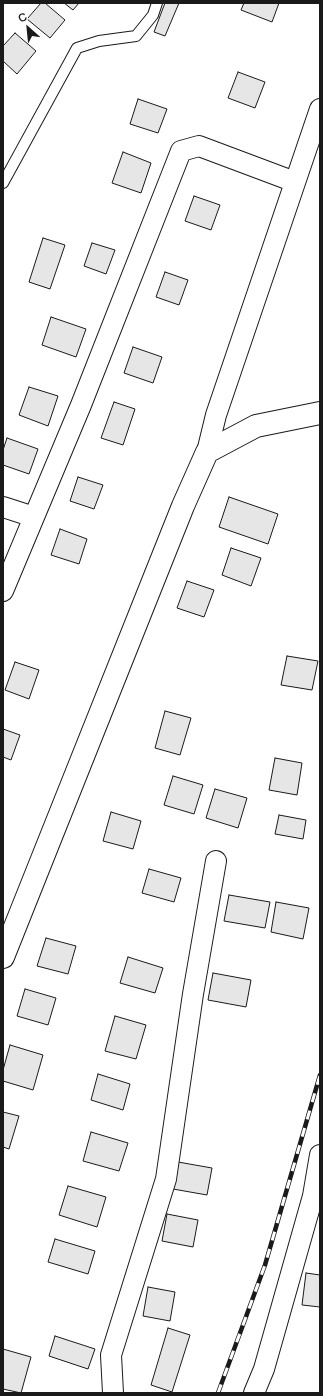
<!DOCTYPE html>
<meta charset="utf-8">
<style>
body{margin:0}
#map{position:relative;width:323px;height:1396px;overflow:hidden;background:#fff;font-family:Manrope,sans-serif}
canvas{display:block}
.frame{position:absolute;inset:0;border:4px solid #1a1a1a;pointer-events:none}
.north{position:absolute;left:8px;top:8px;width:40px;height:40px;-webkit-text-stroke:3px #fff;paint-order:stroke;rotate:333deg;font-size:11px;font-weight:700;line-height:16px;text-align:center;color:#1a1a1a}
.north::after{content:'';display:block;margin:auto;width:14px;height:18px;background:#1a1a1a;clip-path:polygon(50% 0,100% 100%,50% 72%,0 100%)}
</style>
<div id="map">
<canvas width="323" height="1396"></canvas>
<div class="frame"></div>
<div class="north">С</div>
</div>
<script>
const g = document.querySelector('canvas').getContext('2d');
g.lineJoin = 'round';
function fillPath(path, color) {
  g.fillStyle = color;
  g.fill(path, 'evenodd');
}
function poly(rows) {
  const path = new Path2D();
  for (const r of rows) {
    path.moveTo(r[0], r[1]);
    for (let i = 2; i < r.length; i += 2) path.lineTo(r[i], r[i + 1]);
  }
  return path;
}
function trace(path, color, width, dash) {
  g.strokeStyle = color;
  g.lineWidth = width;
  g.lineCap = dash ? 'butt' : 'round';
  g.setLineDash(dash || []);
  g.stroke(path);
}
const building = poly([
 [41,3,45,3,65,20,50,38,27,19,41,3],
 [64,3,79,3,73,10,64,3],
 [165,3,179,3,165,36,154,32,165,3],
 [244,3,279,3,272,22,241,10,244,3],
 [15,33,36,51,17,74,3,61,3,46,15,33],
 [238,72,265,82,255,108,228,98,238,72],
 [138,99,167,109,158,133,130,124,138,99],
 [123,152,151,163,141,193,112,183,123,152],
 [194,196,220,205,211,230,185,221,194,196],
 [43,238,65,245,50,289,29,282,43,238],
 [92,243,115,250,106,274,84,266,92,243],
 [165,272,188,280,179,305,156,297,165,272],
 [51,317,86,329,76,357,42,345,51,317],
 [133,347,162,357,153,383,124,373,133,347],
 [29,387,58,396,48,426,19,415,29,387],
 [114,402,135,409,123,445,101,438,114,402],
 [7,438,38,449,29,474,3,465,3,450,7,438],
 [78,477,103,485,94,509,70,501,78,477],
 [229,497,278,514,268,544,219,527,229,497],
 [60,529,87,539,79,564,51,555,60,529],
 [231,548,261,558,251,586,222,575,231,548],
 [187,581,214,590,204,617,177,608,187,581],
 [287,656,318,661,312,690,281,685,287,656],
 [15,662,39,670,29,699,5,690,15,662],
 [165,711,191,718,180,755,155,748,165,711],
 [3,729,20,735,11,760,3,757,3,729],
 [275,758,302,763,297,795,269,790,275,758],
 [173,776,203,785,194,814,164,805,173,776],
 [215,789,247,798,238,828,206,818,215,789],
 [111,812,141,821,133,849,103,841,111,812],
 [279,815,306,820,303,839,275,834,279,815],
 [149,869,181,878,174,902,142,893,149,869],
 [229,895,270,902,265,928,224,921,229,895],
 [276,902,309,908,303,939,271,932,276,902],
 [46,938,76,946,68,974,37,966,46,938],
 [128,957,163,968,155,993,120,983,128,957],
 [213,973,251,980,246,1007,208,1000,213,973],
 [25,989,56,998,48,1025,17,1016,25,989],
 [115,1016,146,1025,136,1059,105,1051,115,1016],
 [10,1045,43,1055,33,1090,3,1081,3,1070,10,1045],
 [98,1074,130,1084,123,1110,91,1100,98,1074],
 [3,1112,19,1116,9,1149,3,1147,3,1112],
 [91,1132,128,1143,119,1171,83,1161,91,1132],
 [178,1162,212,1168,207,1195,173,1189,178,1162],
 [68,1186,106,1197,97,1227,59,1215,68,1186],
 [167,1214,198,1220,193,1247,162,1241,167,1214],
 [55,1239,95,1251,88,1274,48,1262,55,1239],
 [306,1273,320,1275,320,1307,302,1305,306,1273],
 [148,1287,175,1292,170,1321,143,1316,148,1287],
 [168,1328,190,1335,172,1392,151,1385,168,1328],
 [55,1336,95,1349,88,1369,49,1356,55,1336],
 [3,1349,31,1357,21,1393,3,1389,3,1349]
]);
fillPath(building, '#e6e6e6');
trace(building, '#1a1a1a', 1);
const lane = poly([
 [3,183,77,48,99,41,136,36,153,15,157,3]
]);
const street = poly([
 [207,452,216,415,320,109],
 [3,507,34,517],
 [3,591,81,405,181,151,199,146,295,182],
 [113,1393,111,1355,166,1179,193,994,216,861],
 [254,1393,264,1369,313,1196,320,1155]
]);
const primary = poly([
 [3,957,183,506,207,452,256,426,320,413]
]);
trace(lane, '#1a1a1a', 12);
trace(street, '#1a1a1a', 22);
trace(primary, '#1a1a1a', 24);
trace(lane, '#fff', 10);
trace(street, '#fff', 20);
trace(primary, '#fff', 22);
const rail = poly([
 [218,1393,265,1265,320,1075]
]);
trace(rail, '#1a1a1a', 4.5);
trace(rail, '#fff', 3, [9]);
</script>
